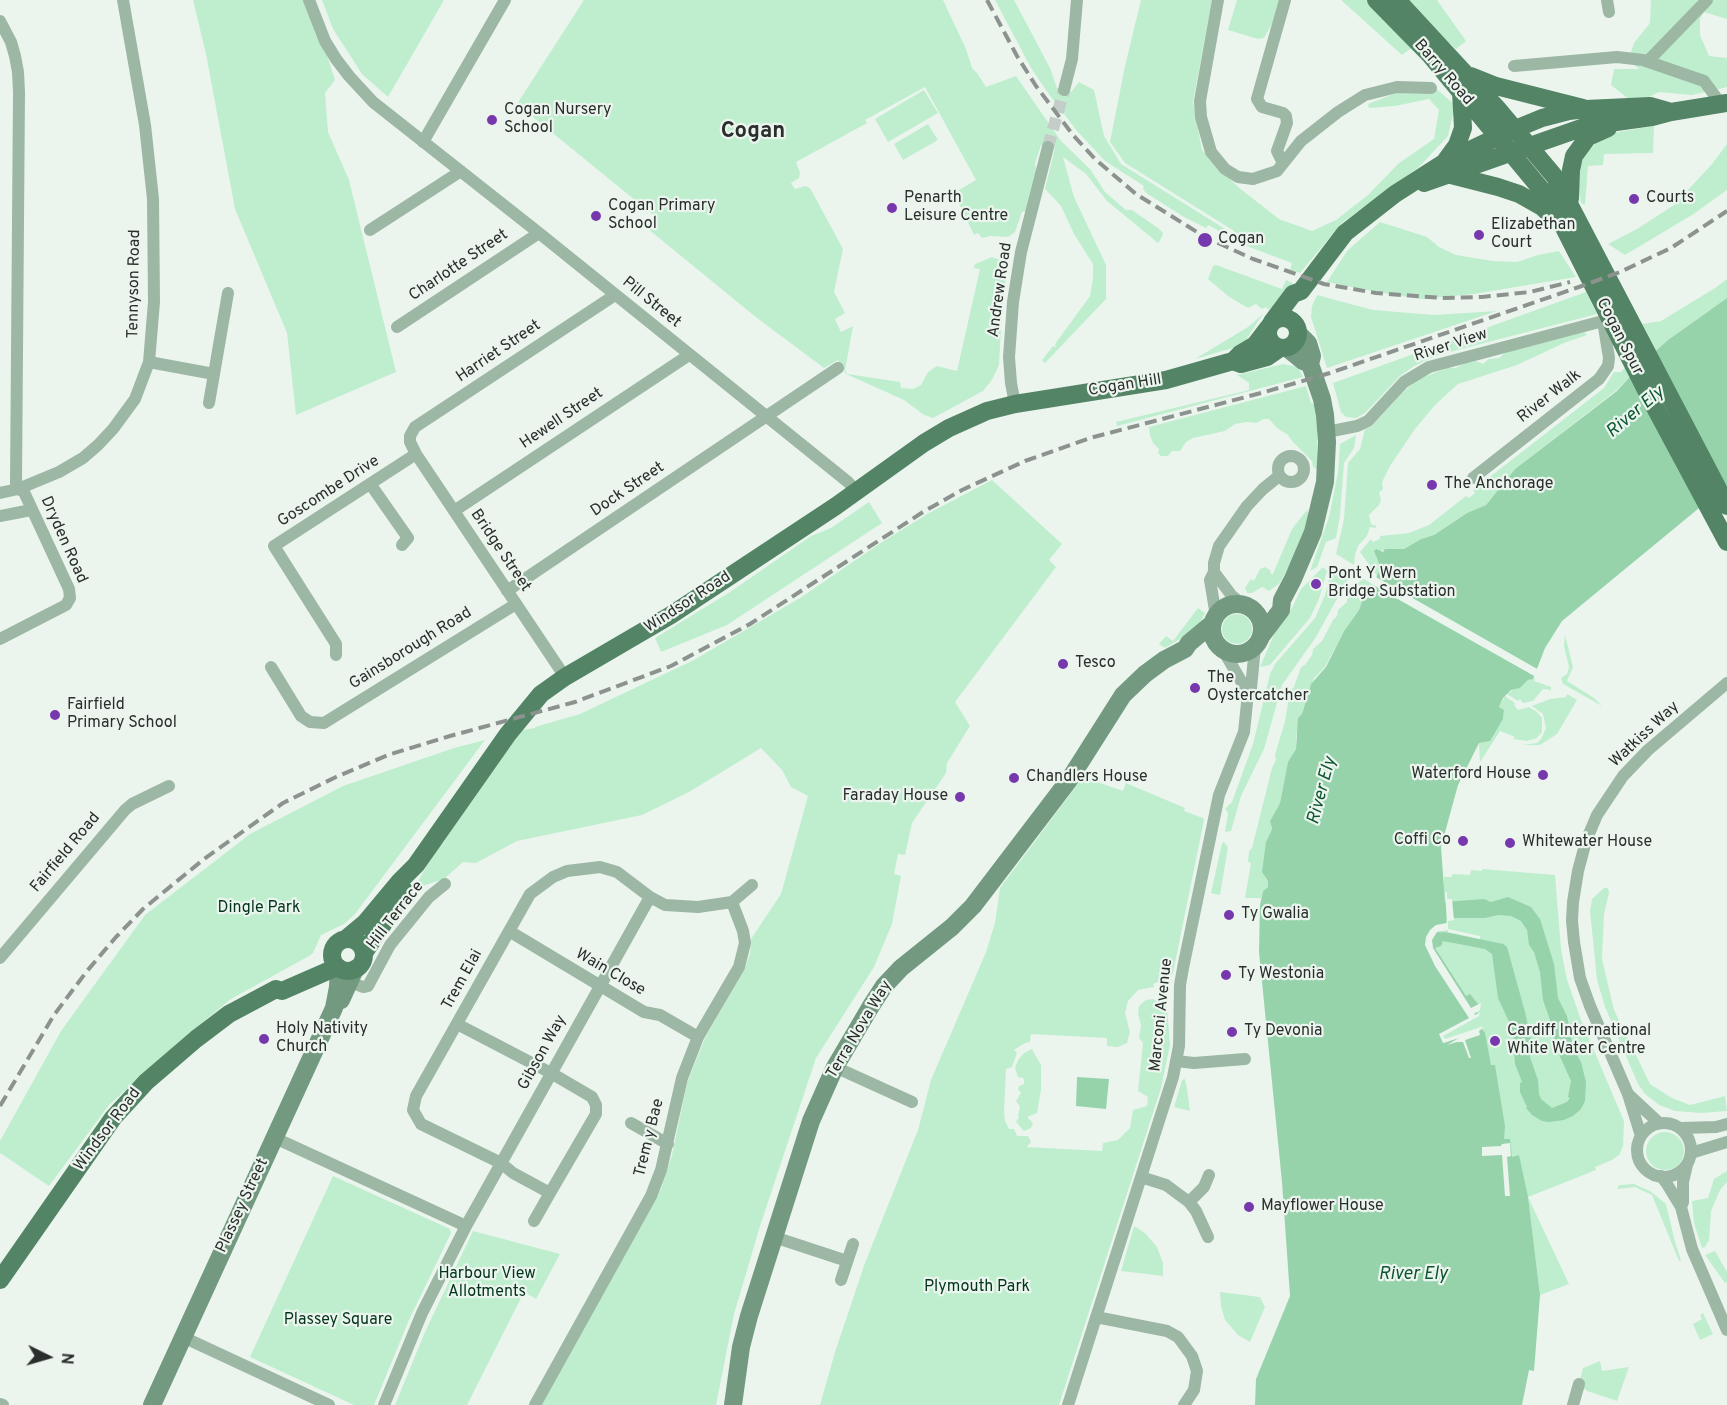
<!DOCTYPE html>
<style>
body{margin:0}
#map{position:relative;width:1727px;height:1405px;overflow:hidden;background:#ebf5ee;font-family:Overpass,sans-serif}
canvas{display:block}
.north{position:absolute;left:18px;top:1327px;width:60px;height:60px;-webkit-text-stroke:4px #ebf5ee;paint-order:stroke;rotate:95deg;font-size:16px;font-weight:700;line-height:24px;text-align:center;color:#2a2e2c}
.north::after{content:'';display:block;margin:auto;width:21px;height:27px;background:#2a2e2c;clip-path:polygon(50% 0,100% 100%,50% 72%,0 100%)}
</style>
<div id="map">
<canvas width="1727" height="1405"></canvas>
<div class="north">N</div>
</div>
<script>
const g = document.querySelector('canvas').getContext('2d');
g.lineJoin = 'round';
function fillPath(path, color) {
  g.fillStyle = color;
  g.fill(path, 'evenodd');
}
function poly(rows) {
  const path = new Path2D();
  for (const r of rows) {
    if (r.length === 3) {
      path.moveTo(r[0] + r[2], r[1]);
      path.arc(r[0], r[1], r[2], 0, 2 * Math.PI);
      continue;
    }
    path.moveTo(r[0], r[1]);
    for (let i = 2; i < r.length; i += 2) path.lineTo(r[i], r[i + 1]);
  }
  return path;
}
function trace(path, color, width, dash) {
  g.strokeStyle = color;
  g.lineWidth = width;
  g.lineCap = dash ? 'butt' : 'round';
  g.setLineDash(dash || []);
  g.stroke(path);
}
function drawText(font, color, halo, rows, align = 'center') {
  g.font = font + ' Overpass,sans-serif';
  g.lineWidth = 4.5;
  g.setLineDash([]);
  g.textBaseline = 'middle';
  g.strokeStyle = halo;
  g.fillStyle = color;
  for (const [text, x, y, turn = 0] of rows) {
    g.save();
    g.translate(x, y);
    g.rotate((+turn || 0) * Math.PI / 180);
    g.textAlign = isNaN(turn) ? turn : align;
    if (halo) g.strokeText(text, 0, 0);
    g.fillText(text, 0, 0);
    g.restore();
  }
}
fillPath(poly([
 [193,0,309,0,335,80,325,93,328,132,349,180,396,372,296,415,287,333,235,209,206,54],
 [322,0,444,0,388,97,362,74,333,29],
 [584,0,943,0,966,49,972,68,977,73,986,87,1016,76,1061,141,1090,169,1105,192,1126,210,1132,210,1158,228,1163,233,1162,237,1158,243,1107,201,1086,174,1063,157,1074,197,1106,265,1106,299,1045,363,1042,360,1053,346,1056,347,1055,344,1090,296,1093,278,1093,264,1074,234,1061,206,1045,189,1055,148,1041,145,1035,164,1037,171,1026,211,1022,212,1015,232,1008,237,991,236,982,238,978,233,974,235,954,193,976,180,925,87,865,120,867,123,796,162,800,173,799,178,791,183,795,189,805,186,810,188,843,249,834,292,845,313,835,319,841,332,853,326,845,370,847,374,900,382,901,388,913,389,921,385,928,372,937,366,957,371,980,269,974,268,975,264,992,257,1003,261,1007,268,1002,310,999,365,992,380,983,391,933,418,924,415,904,400,846,374,838,360,824,368,757,318,648,229,657,218,517,104],
 [995,0,1014,0,1050,68,1057,88,1071,92,1079,82,1094,90,1104,136,1121,164,1230,232,1228,236,1208,225,1206,228,1184,217,1146,193,1143,189,1144,186,1105,161,1077,131,1048,93,1031,68],
 [1141,0,1212,0,1193,102,1202,150,1238,187,1279,219,1312,231,1336,220,1368,195,1399,163,1434,139,1439,110,1429,99,1395,106,1369,108,1368,104,1399,92,1432,85,1455,105,1448,136,1419,167,1342,223,1300,273,1290,270,1292,263,1244,245,1232,237,1234,231,1125,163,1110,142,1125,66],
 [1237,0,1279,0,1273,22,1264,38,1258,39,1228,30],
 [1341,0,1370,0,1413,47,1402,55],
 [1404,0,1437,0,1466,41,1456,49],
 [1651,0,1727,0,1727,19,1704,12,1700,19,1700,35,1709,56,1727,58,1727,87,1692,95,1659,92,1635,104,1611,85,1614,69,1640,69,1628,61,1634,43,1650,23],
 [924,90,938,113,888,142,875,119],
 [928,124,938,140,903,160,894,144],
 [1654,126,1653,153,1604,154,1603,165,1588,166,1585,205,1581,203,1578,183,1580,168,1584,156,1595,144,1612,133],
 [1727,144,1727,190,1692,215,1625,255,1608,244,1637,229,1674,205,1712,164],
 [1380,222,1427,237,1439,247,1456,255,1493,261,1517,262,1538,255,1559,251,1576,277,1474,294,1421,299,1377,292,1327,282,1347,251],
 [1216,265,1282,289,1286,280,1293,283,1269,310,1266,307,1262,309,1256,304,1248,308,1228,296,1208,279,1213,266],
 [1727,279,1727,298,1668,340,1642,363,1617,390,1515,469,1486,505,1467,513,1434,535,1421,539,1404,549,1379,551,1376,554,1376,557,1381,569,1377,575,1375,573,1360,552,1371,539,1373,542,1380,539,1380,536,1409,533,1429,525,1466,496,1469,498,1475,493,1473,490,1604,388,1614,372,1621,372,1638,354,1624,327,1661,321,1715,288],
 [1586,292,1597,314,1438,355,1414,366,1400,376,1365,413,1356,418,1346,417,1341,412,1333,383],
 [1317,295,1373,310,1434,315,1497,311,1327,368,1311,317,1312,306],
 [1263,314,1246,340,1236,347,1195,359,1248,327],
 [1584,332,1587,335,1564,343,1517,365,1458,384,1435,405,1415,429,1390,466,1382,482,1383,489,1379,493,1381,500,1379,505,1369,515,1371,524,1376,526,1376,528,1370,527,1367,536,1358,546,1355,555,1354,565,1336,554,1344,519,1348,463,1360,449,1365,429,1371,427,1405,390,1419,379,1447,368,1456,368,1464,363,1476,361,1483,364,1489,359,1499,358,1506,352],
 [1283,364,1298,367,1303,377,1117,426,1116,422,1249,390,1249,383,1237,375],
 [1306,386,1311,403,1314,404,1317,411,1317,469,1313,467,1312,461,1292,441,1288,435,1277,428,1269,419,1264,419,1256,423,1247,422,1235,424,1225,431,1193,438,1186,442,1180,451,1172,451,1168,456,1161,456,1158,453,1159,449,1153,443,1150,435,1149,427],
 [1356,435,1354,448,1344,463,1340,515,1336,538,1326,542,1317,567,1310,571,1329,517,1338,472,1340,444],
 [992,480,1062,544,1049,560,1056,567,955,702,970,726,947,763,946,773,912,823,905,855,898,854,894,874,901,876,892,924,874,967,816,1058,761,1223,734,1314,716,1405,541,1405,661,1189,672,1155,687,1083,705,1038,745,968,750,954,751,939,781,894,808,796,791,787,782,770,761,748,689,792,642,815,517,841,476,863,463,862,444,879,419,887,417,883,439,845,443,843,485,777,522,730,535,728,535,727,580,714,694,660,800,598,882,542,929,513],
 [869,502,882,523,727,625,661,652,655,638,730,592,811,536,831,528],
 [1307,510,1309,515,1303,535,1293,560,1279,584,1269,591,1262,587,1252,593,1247,593,1245,588,1251,579,1254,581,1260,569,1265,567,1270,570,1271,574,1273,574,1292,529],
 [1323,567,1327,571,1319,599,1310,618,1270,665,1260,667,1275,632,1291,610,1301,589],
 [1332,568,1349,577,1316,637,1282,685,1264,749,1241,796,1231,831,1225,832,1228,813,1225,809,1232,802,1253,744,1270,674,1275,664,1315,618,1325,595],
 [1364,579,1374,585,1374,588,1369,597,1362,601,1359,610,1344,631,1325,667,1314,678,1307,696,1296,736,1296,749,1288,763,1280,803,1270,821,1272,829,1266,842,1267,852,1264,858,1265,877,1268,881,1268,887,1263,891,1261,898,1245,898,1251,863,1248,862,1249,851,1252,848,1272,768,1276,760,1275,755,1285,721,1290,691,1294,687,1301,667,1305,665,1312,655,1313,649,1322,641,1333,620,1337,616,1338,610,1347,602,1347,596,1353,590,1354,585],
 [1198,608,1205,613,1199,625,1190,633,1165,648,1159,644,1166,636,1173,641],
 [1237,629,15],
 [1565,635,1573,667,1567,681,1594,698,1602,706,1563,684,1561,678,1567,674,1569,667,1564,646],
 [1535,678,1534,681,1551,687,1551,690,1543,689,1533,701,1523,703,1520,699,1518,701,1507,694,1514,689,1520,688,1528,680],
 [1567,694,1577,700,1557,734,1540,745,1522,745,1537,743,1541,739,1546,728,1543,714,1532,706,1550,699,1566,697],
 [1505,696,1515,703,1514,705,1518,710,1529,707,1537,712,1542,718,1542,732,1537,738,1527,741,1513,739,1515,737,1500,731,1480,762,1479,743,1503,719,1504,711,1499,707],
 [485,740,355,914,344,924,321,935,313,953,309,956,231,999,182,1039,109,1105,49,1186,0,1153,0,1141,61,1031,145,915,250,834,343,786,454,748],
 [1083,777,1123,791,1126,783,1185,808,1184,811,1203,818,1204,820,1173,973,1169,977,1153,984,1154,987,1138,990,1128,1001,1125,1013,1130,1032,1127,1043,1118,1047,1107,1046,1107,1038,1031,1034,1030,1042,1025,1043,1014,1050,1017,1053,1012,1067,1006,1069,1004,1112,1005,1121,1009,1129,1014,1129,1017,1136,1028,1136,1031,1142,1027,1147,1102,1151,1103,1143,1118,1140,1130,1128,1133,1110,1147,1106,1148,1097,1138,1091,1143,1043,1139,1038,1141,1025,1138,1014,1139,1006,1146,1000,1153,999,1167,1007,1170,1045,1161,1088,1059,1405,820,1405,835,1352,865,1263,918,1130,931,1080,986,952,995,923,1000,888],
 [1224,842,1228,847,1220,895,1211,893,1222,843],
 [1482,869,1555,875,1561,949,1567,980,1581,1020,1624,1121,1623,1146,1619,1155,1612,1160,1595,1167,1596,1170,1528,1197,1569,1284,1540,1295,1528,1198,1486,1201,1372,949,1444,892,1444,877,1452,877,1452,874,1470,875,1471,870,1482,871],
 [1604,888,1608,888,1609,893,1604,914,1602,959,1614,1010,1650,1084,1672,1098,1690,1105,1725,1096,1727,1111,1701,1113,1675,1111,1659,1105,1645,1094,1638,1084,1605,1007,1597,980,1590,911,1592,899],
 [1032,1049,1041,1065,1041,1090,1037,1113,1027,1117,1033,1123,1031,1128,1024,1131,1016,1122,1019,1117,1018,1115,1020,1107,1016,1101,1021,1093,1018,1089,1019,1086,1024,1084,1024,1080,1023,1078,1018,1077,1015,1068,1018,1060,1024,1053],
 [1185,1079,1187,1089,1190,1111,1174,1107,1182,1080],
 [1665,1151,19],
 [1727,1171,1727,1182,1720,1190,1711,1211,1709,1240,1705,1247,1702,1248,1694,1223,1692,1201,1708,1198,1714,1179],
 [333,1176,450,1229,451,1233,409,1320,374,1405,354,1405,250,1357],
 [1634,1184,1650,1191,1666,1204,1675,1242,1681,1260,1679,1261,1652,1195,1635,1187,1617,1189,1619,1185],
 [1134,1226,1145,1233,1157,1247,1163,1263,1163,1276,1121,1271],
 [473,1231,560,1254,536,1299,524,1292,467,1405,395,1405,425,1332],
 [1715,1251,1727,1272,1727,1282,1725,1283,1705,1255],
 [1220,1292,1260,1297,1265,1307,1250,1342,1238,1335,1225,1320,1221,1306],
 [1703,1313,1713,1334,1700,1340,1693,1324,1702,1319,1700,1315],
 [1600,1361,1602,1371,1629,1367,1617,1401,1587,1391,1579,1384,1583,1368]
]), '#bfeecf');
fillPath(poly([
 [1727,298,1727,485,1562,621,1545,648,1533,679,1528,680,1520,688,1511,690,1503,698,1499,707,1504,710,1503,719,1490,741,1479,743,1458,785,1441,847,1445,902,1484,899,1491,902,1508,897,1531,907,1540,919,1554,964,1558,998,1567,1016,1573,1048,1581,1062,1586,1082,1585,1101,1581,1109,1573,1116,1564,1120,1549,1122,1542,1121,1532,1115,1526,1108,1527,1107,1520,1092,1520,1083,1522,1082,1515,1064,1512,1028,1498,998,1492,954,1485,949,1443,941,1441,946,1435,948,1466,996,1470,994,1478,1004,1477,1014,1440,1035,1444,1043,1482,1029,1485,1033,1491,1065,1495,1065,1505,1126,1504,1139,1510,1139,1512,1157,1519,1155,1528,1197,1540,1295,1534,1371,1529,1370,1522,1405,1255,1405,1256,1379,1290,1296,1282,1182,1259,952,1260,905,1263,891,1268,887,1268,881,1262,872,1266,842,1272,829,1270,821,1280,803,1288,762,1296,749,1298,718,1302,714,1311,684,1326,667,1344,631,1359,610,1362,601,1369,597,1374,588,1377,575,1381,569,1374,551,1376,549,1383,552,1385,549,1404,549,1421,539,1434,535,1467,513,1486,505,1515,469,1617,391,1642,363,1668,340],
 [1498,915,1511,916,1521,921,1527,930,1529,945,1534,952,1540,972,1543,1000,1550,1020,1551,1030,1553,1032,1557,1050,1571,1081,1568,1097,1570,1098,1567,1102,1552,1108,1541,1099,1539,1094,1538,1080,1530,1057,1531,1039,1525,1012,1507,947,1503,944,1445,932,1438,933,1445,930,1447,918,1485,918],
 [1077,1077,1109,1079,1106,1109,1076,1106]
]), '#96d3ab');
fillPath(poly([
 [1374,576,1539,670,1536,677,1387,593,1386,595,1381,592,1381,590,1371,583],
 [1445,892,1447,892,1447,899,1452,899,1454,920,1448,921,1448,929,1480,936,1480,939,1448,932,1448,930,1437,932,1432,940,1433,948,1471,1008,1481,1003,1480,1010,1474,1014,1475,1015,1480,1013,1479,1016,1443,1036,1445,1039,1481,1027,1484,1027,1479,1031,1480,1035,1465,1040,1471,1058,1469,1058,1463,1042,1457,1042,1447,1045,1459,1038,1443,1043,1439,1034,1469,1018,1435,966,1425,945,1426,937,1430,930,1436,925,1447,923],
 [1510,1143,1511,1156,1507,1157,1510,1196,1505,1196,1502,1155,1482,1156,1482,1147,1501,1146,1502,1144]
]), '#ebf5ee');
trace(poly([
 [1048,147,1064,90]
]), '#c4cdc7', 12, [12, 6]);
trace(poly([
 [309,0,325,41,336,59,349,76,373,102,539,233,848,482,856,491],
 [1218,0,1200,101,1201,117,1211,152,1225,169,1238,177,1253,179,1277,171,1301,141,1338,112,1365,95,1397,87,1431,88],
 [1607,0,1609,12],
 [0,21,11,42,15,56,18,72,19,92,16,483,18,489],
 [1648,61,1707,0],
 [1514,66,1617,57,1643,60,1704,81,1721,104],
 [1064,90,1072,59,1077,0],
 [423,142,505,0],
 [1283,163,1277,151,1287,123,1286,116,1283,113,1262,107,1257,99,1285,0],
 [370,230,461,171],
 [397,327,539,233],
 [149,362,214,374,209,403],
 [214,374,228,293],
 [1015,404,1011,383,1009,357,1013,302,1021,252,1048,147],
 [1327,432,1357,426,1368,421,1404,382,1429,367,1603,321,1609,358,1608,366,1599,379,1473,478],
 [1291,469,13],
 [371,485,408,538,402,545],
 [0,493,18,489,59,472,83,458,98,445,113,429,135,399,149,362,154,302,153,199,145,125,123,0],
 [454,511,689,355],
 [0,516,31,510],
 [1214,572,1232,596,1243,605],
 [507,591,838,368],
 [1216,616,1210,580,1214,572,1214,563,1219,546,1247,506,1263,489,1279,476],
 [0,639,66,605,70,598,69,589,24,492,18,489],
 [1223,650,1248,693],
 [336,655,336,644,274,546,416,454],
 [271,667,301,716,310,722,324,723,516,604],
 [565,677,416,454,410,442,410,436,415,427,615,295],
 [732,902,752,885],
 [509,931,644,1012,660,1015,698,1037],
 [0,958,125,810,132,804,169,786],
 [350,982,363,987,368,986,390,945,429,897,445,884],
 [457,1024,551,1073,592,1097,596,1105,596,1114,550,1193,513,1173,501,1163,421,1124,413,1110,416,1096,530,894,553,877,567,871,600,867,617,872,650,897,665,905,698,907,732,902,743,931,745,943,739,967,698,1037,682,1078,661,1170,651,1196,535,1405],
 [1176,1061,1194,1063,1245,1059],
 [835,1067,912,1102],
 [1629,1095,1659,1123],
 [631,1123,668,1144],
 [1664,1150,27],
 [1681,1128,1716,1127,1727,1124],
 [1641,1136,1628,1094,1590,1006,1580,978,1574,942,1572,921,1573,902,1578,871,1586,841,1597,815,1623,776,1648,750,1727,683],
 [275,1138,466,1226],
 [1691,1153,1727,1142],
 [1661,1176,1667,1184,1681,1207,1692,1249,1727,1330],
 [1141,1177,1166,1185,1189,1202,1196,1211,1208,1237],
 [1189,1202,1204,1187,1209,1175],
 [1681,1207,1683,1202,1683,1182,1687,1165],
 [534,1221,550,1193],
 [774,1237,847,1261],
 [841,1280,853,1244],
 [1096,1317,1167,1331,1178,1337,1192,1356,1197,1371,1194,1390,1184,1405],
 [183,1337,329,1405],
 [0,1404,3,1405],
 [384,1405,422,1313,466,1226,650,897],
 [1068,1405,1173,1077,1179,1046,1180,985,1183,968,1219,795,1244,732,1248,693,1251,688,1255,647],
 [1573,1405,1579,1384]
]), '#9db7a5', 12);
trace(poly([
 [1287,348,1303,361,1310,364],
 [1237,629,25],
 [1262,635,1281,610,1282,600,1293,579,1313,532,1325,482,1327,442,1325,415,1322,399,1310,364,1312,356,1308,343,1298,333],
 [341,1000,355,969],
 [152,1405,334,1008,338,987,339,968],
 [733,1405,741,1347,749,1316,811,1121,835,1067,871,1006,884,986,901,968,952,927,973,906,1069,780,1123,695,1145,674,1164,660,1185,649,1189,643,1213,623]
]), '#739a80', 18);
trace(poly([
 [1376,0,1430,55,1550,200,1652,402,1727,542],
 [1397,0,1497,108,1555,177,1727,506],
 [1471,76,1496,86,1583,108],
 [1446,160,1457,145,1463,128,1461,92],
 [1451,175,1498,187,1519,194,1542,207,1556,220],
 [1424,183,1587,126,1604,121,1616,122,1652,117,1671,112,1727,103],
 [1570,199,1571,170,1574,156,1588,137,1608,128],
 [1283,333,15],
 [1272,322,1293,294,1301,291,1345,233,1395,194,1445,162,1508,132,1542,118,1569,111,1586,109,1650,106,1671,112],
 [1233,361,1240,354,1255,345,1268,328],
 [347,938,365,923,400,881,416,865,508,734,541,694,565,677,671,615,836,506,924,443,949,428,987,411,1015,404,1166,380,1233,361,1241,364,1267,357,1280,348],
 [348,955,16],
 [364,953,405,891],
 [0,1280,113,1118,146,1082,196,1039,229,1014,276,989,282,991,337,967]
]), '#548466', 18);
trace(poly([
 [987,0,1017,56,1036,86,1073,135,1095,159,1136,194,1205,237,1253,259,1324,284,1376,293,1442,298,1482,297,1530,292,1570,282],
 [0,1106,54,1015,87,971,116,937,143,909,204,859,283,803,336,777,388,755,450,736,575,702,671,666,750,624,923,512,962,490,1025,461,1090,438,1261,393,1330,373,1579,287,1620,272,1671,248,1727,211]
]), '#8c938f', 4, [12, 6]);
for (const [x, y, r, color] of [
 [492,120,6,"#7838ad"],
 [1634,199,6,"#7838ad"],
 [892,208,6,"#7838ad"],
 [596,216,6,"#7838ad"],
 [1479,235,6,"#7838ad"],
 [1205,240,8,"#7838ad"],
 [1432,485,6,"#7838ad"],
 [1316,584,6,"#7838ad"],
 [1063,664,6,"#7838ad"],
 [1195,688,6,"#7838ad"],
 [55,715,6,"#7838ad"],
 [1543,775,6,"#7838ad"],
 [1014,778,6,"#7838ad"],
 [960,797,6,"#7838ad"],
 [1463,841,6,"#7838ad"],
 [1510,843,6,"#7838ad"],
 [1229,915,6,"#7838ad"],
 [1226,975,6,"#7838ad"],
 [1232,1032,6,"#7838ad"],
 [264,1039,6,"#7838ad"],
 [1495,1041,6,"#7838ad"],
 [1249,1207,6,"#7838ad"]
]) {
  const dot = new Path2D();
  dot.arc(x, y, r, 0, 2 * Math.PI);
  g.fillStyle = color;
  g.fill(dot);
  trace(dot, '#ebf5ee', 2);
}
drawText('16px', '#2a2e2c', '#ebf5ee', [
 ["Barry Road",1443,73,49],
 ["Charlotte Street",459,266,-34],
 ["Tennyson Road",135,284,-89],
 ["Andrew Road",1001,290,-82],
 ["Pill Street",651,303,39],
 ["Cogan Spur",1619,337,63],
 ["River View",1451,346,-18],
 ["Harriet Street",499,352,-34],
 ["Cogan Hill",1125,386,-9],
 ["River Walk",1550,397,-38],
 ["Hewell Street",562,419,-34],
 ["Dock Street",628,490,-34],
 ["Goscombe Drive",329,492,-33],
 ["Dryden Road",63,540,66],
 ["Bridge Street",500,551,56],
 ["Windsor Road",688,603,-33],
 ["Gainsborough Road",411,649,-32],
 ["Watkiss Way",1645,735,-43],
 ["Fairfield Road",66,853,-50],
 ["Hill Terrace",396,916,-52],
 ["Wain Close",610,973,30],
 ["Trem Elai",463,980,-61],
 ["Marconi Avenue",1162,1015,-84],
 ["Terra Nova Way",860,1030,-59],
 ["Gibson Way",543,1053,-61],
 ["Windsor Road",108,1130,-53],
 ["Trem y Bae",650,1138,-76],
 ["Plassey Street",243,1206,-65]
]);
drawText('16px', '#2a2e2c', '#ebf5ee', [
 ["Cogan Nursery",504,111],
 ["School",504,129],
 ["Penarth",904,199],
 ["Leisure Centre",904,217],
 ["Courts",1646,199],
 ["Cogan Primary",608,207],
 ["School",608,225],
 ["Elizabethan",1491,226],
 ["Court",1491,244],
 ["Cogan",1218,240],
 ["The Anchorage",1444,485],
 ["Pont Y Wern",1328,575],
 ["Bridge Substation",1328,593],
 ["Tesco",1075,664],
 ["The",1207,679],
 ["Oystercatcher",1207,697],
 ["Fairfield",67,706],
 ["Primary School",67,724],
 ["Waterford House",1531,775,"right"],
 ["Chandlers House",1026,778],
 ["Faraday House",948,797,"right"],
 ["Coffi Co",1451,841,"right"],
 ["Whitewater House",1522,843],
 ["Ty Gwalia",1241,915],
 ["Ty Westonia",1238,975],
 ["Holy Nativity",276,1030],
 ["Church",276,1048],
 ["Ty Devonia",1244,1032],
 ["Cardiff International",1507,1032],
 ["White Water Centre",1507,1050],
 ["Mayflower House",1261,1207]
], 'left');
drawText('16px', '#01341b', '#ebf5ee', [
 ["Dingle Park",259,909],
 ["Harbour View",487,1275],
 ["Allotments",487,1293],
 ["Plymouth Park",977,1288],
 ["Plassey Square",338,1321]
]);
drawText('italic 18px', '#0c5531', '#ebf5ee', [
 ["River Ely",1636,413,-40],
 ["River Ely",1323,791,-75],
 ["River Ely",1413,1275]
]);
drawText('bold 22px', '#2a2e2c', '#ebf5ee', [
 ["Cogan",753,133]
]);
</script>
